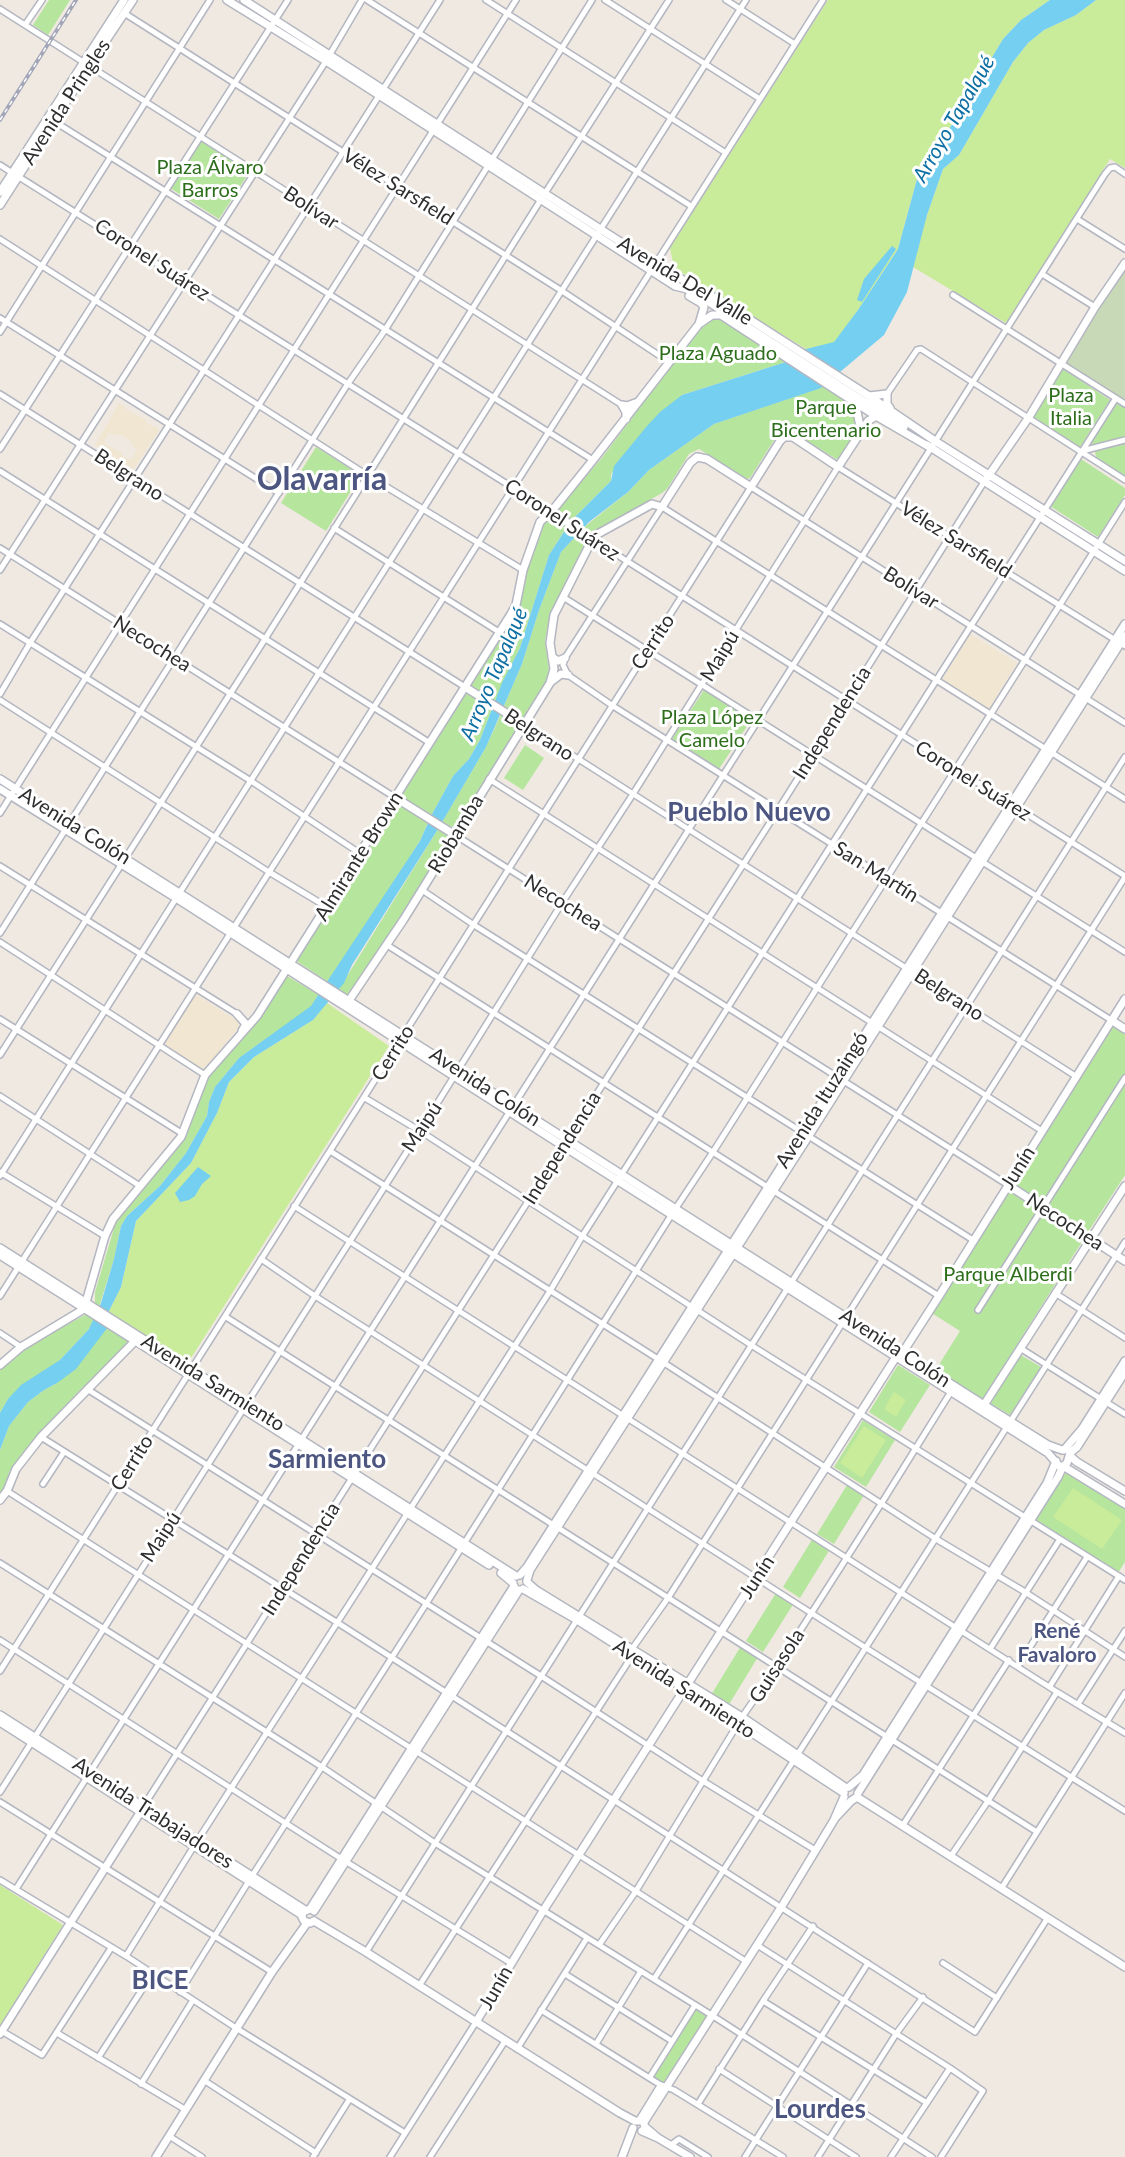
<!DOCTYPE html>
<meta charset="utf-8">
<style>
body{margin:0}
canvas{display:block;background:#efe9e1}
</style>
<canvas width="1125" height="2157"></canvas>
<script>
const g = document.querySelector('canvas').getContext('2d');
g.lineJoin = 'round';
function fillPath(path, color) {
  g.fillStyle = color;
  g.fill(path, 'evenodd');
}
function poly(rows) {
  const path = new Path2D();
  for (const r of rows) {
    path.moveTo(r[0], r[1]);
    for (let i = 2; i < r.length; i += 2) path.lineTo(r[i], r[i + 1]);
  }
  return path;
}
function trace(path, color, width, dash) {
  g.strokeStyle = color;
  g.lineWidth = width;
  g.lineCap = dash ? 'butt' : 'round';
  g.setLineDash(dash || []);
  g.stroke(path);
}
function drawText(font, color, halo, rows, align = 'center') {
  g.font = font + ' Lato,sans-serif';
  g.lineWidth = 6;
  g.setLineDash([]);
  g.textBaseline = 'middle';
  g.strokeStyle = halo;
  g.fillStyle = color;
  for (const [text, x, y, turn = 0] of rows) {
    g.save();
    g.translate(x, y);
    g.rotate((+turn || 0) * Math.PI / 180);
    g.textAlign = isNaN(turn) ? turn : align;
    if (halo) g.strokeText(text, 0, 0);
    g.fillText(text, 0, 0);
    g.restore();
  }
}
fillPath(poly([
 [119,403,125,406,124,408,146,420,146,422,154,427,155,426,159,430,133,470,95,445],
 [109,433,118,436,119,434,132,442,131,444,137,450,132,458,128,459,122,455,122,453,105,444,105,440],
 [970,634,1017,663,988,710,941,682],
 [197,995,239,1022,239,1027,206,1067,201,1069,166,1046,165,1040,193,996]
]), '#f0e6d1');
fillPath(poly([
 [49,0,70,0,48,35,33,25],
 [200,140,250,171,219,219,170,188],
 [717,316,786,362,682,395,611,474,611,481,571,521,560,514,558,508,601,459,687,345,712,317],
 [1063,369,1110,400,1080,447,1032,416],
 [825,386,854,404,858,429,840,458,836,459,785,427,781,429,750,478,747,479,699,449,689,454,667,489,662,493,593,532,589,532,583,528,628,492,649,470,714,424],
 [1117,401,1125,407,1125,438,1093,445,1091,441],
 [1125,444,1125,477,1096,458,1095,451],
 [316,447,361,475,326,531,281,503],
 [1081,459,1125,488,1125,495,1098,537,1050,506],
 [552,519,567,527,549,555,520,648,495,702,472,687,472,681,517,610,525,574,540,528,545,521],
 [578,534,587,541,586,548,557,599,548,625,545,641,549,670,549,679,524,719,520,719,503,708,522,664,539,610,561,552],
 [704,690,751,720,719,769,672,739],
 [469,694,492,709,480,740,469,759,453,776,431,816,402,797,401,794,464,695],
 [501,714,516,725,517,729,455,826,450,827,442,822,486,747],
 [525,745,544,758,523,790,504,778],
 [399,804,428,822,420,841,381,902,328,982,298,962,297,958,393,806],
 [438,829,447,835,448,842,351,993,346,994,339,989],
 [287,976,319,995,311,1007,239,1058,215,1087,209,1102,207,1116,186,1153,160,1186,127,1216,121,1226,114,1259,99,1307,95,1305,95,1292,115,1225,122,1213,186,1137,209,1076],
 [1114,1025,1125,1032,1125,1175,1088,1232,1012,1185],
 [1008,1190,1085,1237,982,1400,935,1371,960,1331,930,1312],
 [87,1314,95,1319,89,1329,60,1360,8,1399,0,1413,0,1370,23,1348],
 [108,1327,129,1340,130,1344,78,1392,37,1436,9,1473,5,1487,0,1495,0,1450,9,1426,28,1402,44,1390,57,1383],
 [1019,1354,1041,1367,1010,1415,988,1402],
 [898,1365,930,1385,900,1432,869,1412],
 [863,1420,895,1440,866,1487,834,1467],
 [1067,1471,1125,1509,1125,1562,1118,1573,1035,1520],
 [847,1485,864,1495,834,1544,817,1534],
 [813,1538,830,1549,800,1598,783,1587],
 [776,1593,794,1603,763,1652,746,1641],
 [741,1646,758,1657,728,1706,711,1695],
 [695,2009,708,2016,665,2085,653,2078]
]), '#b6e59e');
fillPath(poly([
 [1125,267,1125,401,1064,363]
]), '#c8d9b8');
fillPath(poly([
 [828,0,1050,0,1021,20,1003,39,942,141,920,167,898,249,858,310,834,343,806,349,674,268,670,248],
 [1096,0,1125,0,1125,168,1110,159,1006,323,913,267,927,215,943,169,959,155,1013,62,1028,43,1044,30,1076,15],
 [327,1003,389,1046,186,1366,108,1313,121,1287,136,1221,191,1163,217,1113,229,1082,254,1057,313,1020],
 [894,1392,906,1400,896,1417,884,1409],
 [864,1426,886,1440,862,1478,840,1463],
 [1073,1488,1122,1520,1102,1549,1053,1517],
 [0,1885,63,1925,0,2026]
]), '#c9ec9a');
fillPath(poly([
 [1050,0,1096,0,1076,15,1044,30,1028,43,1013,62,959,155,943,169,927,215,907,292,884,335,821,388,714,424,649,470,628,492,589,522,561,552,539,610,522,664,486,747,438,829,352,965,344,983,313,1020,254,1057,229,1082,217,1113,191,1163,136,1221,121,1287,108,1313,108,1327,76,1369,57,1383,44,1390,28,1402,9,1426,0,1450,0,1413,8,1399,21,1385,60,1360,89,1329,101,1303,114,1259,121,1226,127,1216,160,1186,186,1153,207,1116,209,1102,215,1087,239,1058,311,1006,420,841,431,816,453,776,469,759,480,740,502,683,520,648,549,555,571,521,611,481,614,466,647,426,660,412,682,395,786,362,802,350,834,342,858,310,898,249,920,168,942,141,1003,39,1021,20],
 [892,246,896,249,862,302,857,300,864,279],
 [198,1167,211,1176,202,1184,195,1196,189,1200,180,1202,175,1193]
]), '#75cff0');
const street = poly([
 [367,0,691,206],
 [486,0,726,153],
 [605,0,760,99],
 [726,0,795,44],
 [0,9,622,405],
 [124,13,562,291,669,362],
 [25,25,42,0],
 [52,120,593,460],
 [0,165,550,511],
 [1077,219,1125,249],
 [0,239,367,475,523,570],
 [1042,274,1095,307],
 [953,295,1125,404],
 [0,318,279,493],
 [0,332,210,0],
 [0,394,465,687],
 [887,394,917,350,921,349,1125,480],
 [0,449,288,0],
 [1082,451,1125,440],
 [0,471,430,743],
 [334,528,499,632],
 [592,539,1125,876],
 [0,548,396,798],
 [0,570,326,61,362,0],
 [563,597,1125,952],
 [0,624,251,781,361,854],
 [0,694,30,643,440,0],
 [0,700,269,872,327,907],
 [525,725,1077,1077],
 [489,779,1042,1131],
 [0,813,516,0],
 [455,835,1008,1185],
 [0,866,237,1014],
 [422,890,474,925,973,1240],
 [0,933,347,385,385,330,592,0],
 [0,942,205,1075],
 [387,945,939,1296],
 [0,1019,183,1134],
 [1111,1020,613,706,568,675,563,665,565,658,662,507,1125,799],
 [0,1055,265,639,540,201,669,0],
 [0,1096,140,1186],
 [365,1098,420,1131,751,1345,1125,1580],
 [330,1151,658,1359,936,1539,1025,1592,1125,1657],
 [0,1172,105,1236],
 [0,1176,746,0],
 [294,1206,1057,1692,1125,1733],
 [261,1259,315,1296,866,1648,1125,1811],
 [1055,1293,1125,1338],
 [0,1296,823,0],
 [978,1310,1125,1078],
 [226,1317,1037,1832],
 [0,1333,21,1347],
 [1020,1348,1125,1414],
 [87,1389,541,1676,703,1781,815,1850],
 [41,1437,338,1623,975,2032,1047,1919],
 [43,1484,64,1452],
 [7,1491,747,1962],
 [0,1563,322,1767,435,1843,713,2016,932,2157],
 [0,1640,340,1858,511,1963],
 [990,1649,1060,1539],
 [1018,1666,1087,1557],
 [0,1671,751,487,1125,723],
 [1050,1686,1119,1576],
 [1078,1704,1125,1631],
 [0,1792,420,1131,562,903,633,794,838,467,1125,646],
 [0,1802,272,1972],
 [143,1807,458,1311,778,810,984,482],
 [903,1825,1009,1660],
 [951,1856,988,1801,1057,1692],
 [0,1880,126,1956,236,2028,405,2133],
 [16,1889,1105,174,1110,168,1115,167,1125,174],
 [1001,1889,1125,1693],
 [599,1945,636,1891,742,1717,777,1667,881,1504,952,1390],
 [757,1945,950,2068,983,2091,941,2157],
 [366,1952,1125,757],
 [126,1956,194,1846,550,1291,583,1235,1116,398],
 [943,1963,997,1998],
 [565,1974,672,2041],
 [654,1979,1125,1242],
 [419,1986,632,1656,632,1649,668,1598,1125,877],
 [180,1992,252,1876,426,1604,672,1214,713,1152,1125,502],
 [763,2001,927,2103],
 [541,2010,659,2084,674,2090,783,2157],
 [0,2030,42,2055,111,1948],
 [57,2033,186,2110],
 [596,2044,641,1971],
 [517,2049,587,1938],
 [98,2058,152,1974],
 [719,2069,856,2157],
 [650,2077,695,2005],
 [205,2081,316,2153],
 [141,2084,193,2000],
 [698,2104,763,2001,813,1926],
 [169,2136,202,2157],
 [671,2145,679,2139,708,2157],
 [313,2157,349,2100],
 [390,2157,476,2022],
 [430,2157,505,2041],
 [745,2157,868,1963],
 [818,2157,896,2034,923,1997],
 [891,2157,950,2068]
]);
const secondary = poly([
 [227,0,326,61,675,286,687,289,704,299,904,427],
 [244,0,544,193,655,264,724,303,869,396,935,441,1125,561],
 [0,192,124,0],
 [0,205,89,66,133,0],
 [689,296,701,303,704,307,699,324],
 [869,396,887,394,887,404,890,408],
 [855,402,861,431],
 [626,419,626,412,622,405,627,406,638,402],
 [927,445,1125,571],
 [987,478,1029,417,1095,307,1125,263],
 [550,511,592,539],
 [552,657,558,661,565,658],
 [552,681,561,674,568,675],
 [465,687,525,725],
 [0,779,984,1405,1048,1445,1062,1450],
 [0,789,176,898,563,1146,1048,1453,1059,1466,1063,1466,1067,1463,1070,1453],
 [396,798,455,835],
 [348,1002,404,919,550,683,554,669,550,643,554,615,594,536,652,504,662,507,690,463,697,457,707,459,751,487,780,441,784,437,793,437,838,467,868,421,876,416],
 [237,1014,246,1024,242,1031],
 [1111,1020,1125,1029],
 [1008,1185,1125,1261],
 [0,1248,516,1576],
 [0,1255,489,1565],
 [0,1365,21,1347,84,1309,105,1236,113,1219,181,1137,205,1075,257,1016,511,614,516,605,523,570,540,522,556,506,593,460,699,324,712,315,721,315,876,416,931,448],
 [982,1408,1125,1186],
 [1064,1450,1082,1429,1125,1361],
 [1070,1453,1077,1447,1125,1372],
 [1070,1456,1077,1462,1125,1491],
 [1063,1466,1125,1504],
 [0,1500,7,1491,16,1469,41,1437,137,1339],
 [501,1573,513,1583],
 [520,1575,527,1567,1125,624],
 [527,1580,530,1570,808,1137,1125,636],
 [527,1582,536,1590,742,1717,846,1788],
 [523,1589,577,1620,685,1689,844,1793],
 [0,1715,305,1910],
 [0,1722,302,1915],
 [849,1787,863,1775,1047,1483,1056,1461],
 [858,1793,1058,1477,1063,1466],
 [857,1797,1125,1967],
 [835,1818,851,1801,857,1797],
 [314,1911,519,1590],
 [314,1921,366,1952,620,2113,635,2121,643,2121,645,2127,658,2138],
 [314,1921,310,1923,304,1921,302,1917,303,1912,310,1909,514,1586],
 [476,2022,543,1911,896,1357,903,1352,939,1296,1125,999],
 [0,2034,143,1808],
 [640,2120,659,2089,667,2086],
 [644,2122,782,1906,834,1820,844,1797],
 [642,2131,658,2138,690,2157],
 [156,2157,272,1972,307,1923],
 [622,2157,633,2128]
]);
trace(street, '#b4b7c1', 8);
trace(secondary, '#b4b7c1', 10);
trace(street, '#fff', 5);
trace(secondary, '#fff', 7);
const rail = poly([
 [0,120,76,0]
]);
trace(rail, '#a3a6b8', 4);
trace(rail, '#fff', 1.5, [4.5]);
drawText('20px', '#2e2e2e', '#fff', [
 ["Avenida Pringles",66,102,-57],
 ["Vélez Sarsfield",398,187,32],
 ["Bolívar",311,208,33],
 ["Coronel Suárez",152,260,33],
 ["Avenida Del Valle",685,281,31],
 ["Belgrano",129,475,33],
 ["Coronel Suárez",562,520,33],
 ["Vélez Sarsfield",956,540,32],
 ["Bolívar",911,588,32],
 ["Cerrito",653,642,-57],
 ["Necochea",152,644,32],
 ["Maipú",720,656,-59],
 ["Independencia",832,723,-58],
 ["Belgrano",539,735,33],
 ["Coronel Suárez",973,781,32],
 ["Avenida Colón",75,826,32],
 ["Riobamba",456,834,-59],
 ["Almirante Brown",359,856,-58],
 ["San Martín",876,872,32],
 ["Necochea",563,903,32],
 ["Belgrano",949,995,33],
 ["Cerrito",393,1053,-58],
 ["Avenida Colón",485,1087,33],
 ["Avenida Ituzaingó",822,1100,-58],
 ["Maipú",422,1127,-57],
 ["Independencia",562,1148,-58],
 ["Junín",1018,1168,-58],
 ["Necochea",1065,1222,33],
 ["Avenida Colón",895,1348,33],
 ["Avenida Sarmiento",213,1383,32],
 ["Cerrito",132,1463,-58],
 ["Maipú",161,1537,-57],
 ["Independencia",301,1559,-58],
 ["Junín",757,1577,-57],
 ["Guisasola",777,1666,-57],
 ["Avenida Sarmiento",684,1689,33],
 ["Avenida Trabajadores",153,1813,33],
 ["Junín",496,1988,-60]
]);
drawText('20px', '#2c6e1b', '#fff', [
 ["Plaza Álvaro",210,168],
 ["Barros",210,191],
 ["Plaza Aguado",718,354],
 ["Plaza",1071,396],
 ["Italia",1071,419],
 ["Parque",826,408],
 ["Bicentenario",826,431],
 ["Plaza López",712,718],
 ["Camelo",712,741],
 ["Parque Alberdi",1008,1275]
]);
drawText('italic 21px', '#0d6fa3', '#fff', [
 ["Arroyo Tapalqué",954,119,-60],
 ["Arroyo Tapalqué",494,674,-67]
]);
drawText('bold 21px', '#4d5680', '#fff', [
 ["René",1057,1631],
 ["Favaloro",1057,1655]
]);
drawText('bold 26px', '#4d5680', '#fff', [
 ["Pueblo Nuevo",749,813],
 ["Sarmiento",327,1460],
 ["BICE",160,1981],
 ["Lourdes",820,2110]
]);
drawText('bold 32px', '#4d5680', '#fff', [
 ["Olavarría",322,480]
]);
</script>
